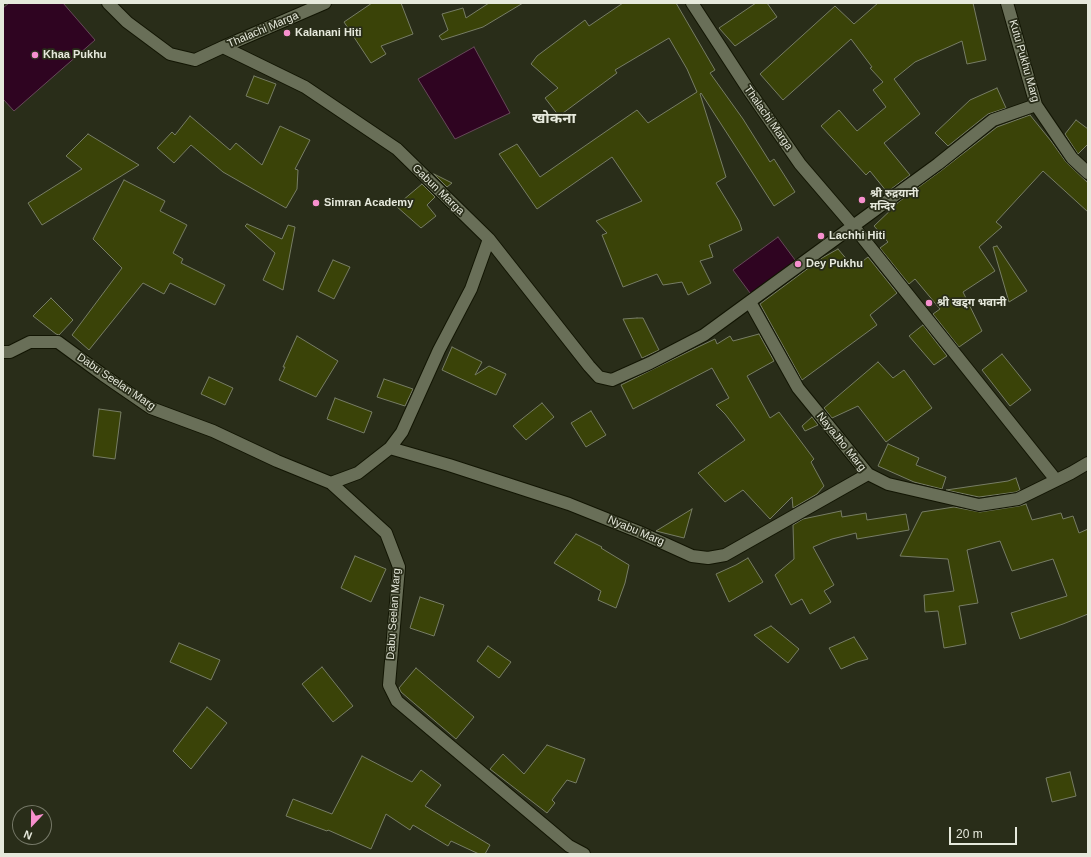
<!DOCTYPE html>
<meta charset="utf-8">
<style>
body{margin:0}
#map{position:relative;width:1091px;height:857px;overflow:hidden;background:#292d19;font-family:Arial,sans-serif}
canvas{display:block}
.frame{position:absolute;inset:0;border:4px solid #e6e9dc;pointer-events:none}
.north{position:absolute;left:12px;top:805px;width:40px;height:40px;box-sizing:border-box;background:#292d19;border:1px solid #757867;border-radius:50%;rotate:202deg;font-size:11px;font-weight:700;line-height:16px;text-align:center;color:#e6e9dc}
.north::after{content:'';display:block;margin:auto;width:14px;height:18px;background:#f790ce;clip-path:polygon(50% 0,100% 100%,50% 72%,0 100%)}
.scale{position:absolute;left:949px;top:827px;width:68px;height:18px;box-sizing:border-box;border:2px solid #e6e9dc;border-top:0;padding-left:5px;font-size:12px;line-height:14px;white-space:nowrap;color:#e6e9dc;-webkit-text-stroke:3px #292d19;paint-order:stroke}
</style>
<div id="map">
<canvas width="1091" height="857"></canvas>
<div class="frame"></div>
<div class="north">N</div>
<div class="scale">20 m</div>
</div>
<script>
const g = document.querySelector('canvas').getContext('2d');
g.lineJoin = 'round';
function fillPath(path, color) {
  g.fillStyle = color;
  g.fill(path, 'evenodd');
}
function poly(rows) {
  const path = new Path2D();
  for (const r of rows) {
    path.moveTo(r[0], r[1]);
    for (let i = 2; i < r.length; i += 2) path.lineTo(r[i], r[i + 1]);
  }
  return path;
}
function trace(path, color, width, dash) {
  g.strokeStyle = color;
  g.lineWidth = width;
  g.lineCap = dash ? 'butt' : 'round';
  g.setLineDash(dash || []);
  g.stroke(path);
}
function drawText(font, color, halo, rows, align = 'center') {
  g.font = font + ' Arial,"Noto Sans Devanagari",sans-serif';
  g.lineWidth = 3.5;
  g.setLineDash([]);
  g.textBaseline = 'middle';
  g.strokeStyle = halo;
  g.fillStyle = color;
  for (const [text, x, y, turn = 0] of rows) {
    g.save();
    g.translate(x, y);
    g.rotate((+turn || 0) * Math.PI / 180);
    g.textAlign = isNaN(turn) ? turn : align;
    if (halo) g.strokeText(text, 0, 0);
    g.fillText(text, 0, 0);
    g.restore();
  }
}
const water = poly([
 [9,3,63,3,95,40,14,111,3,99,3,8,9,3],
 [474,47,510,113,455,139,418,79,474,47],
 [778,237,798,264,753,297,733,270,778,237]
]);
fillPath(water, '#2f0421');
trace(water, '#664959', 1);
const building = poly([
 [372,3,401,3,413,34,381,46,386,54,371,63,344,22,372,3],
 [489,3,523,3,483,27,442,40,439,36,448,30,442,14,463,8,466,18,489,3],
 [623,3,676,3,715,70,710,73,743,119,770,162,774,159,795,192,774,206,701,93,700,94,726,177,716,183,739,221,742,230,709,245,713,257,700,261,711,283,688,295,682,282,663,285,657,274,623,287,602,235,607,233,596,221,642,201,612,157,537,209,499,154,517,144,540,177,637,110,648,123,697,92,687,69,669,38,615,70,617,73,559,116,545,98,558,88,531,64,537,56,585,20,589,26,623,3],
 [756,3,767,3,777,17,735,46,719,28,756,3],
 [878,3,973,3,986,60,967,64,962,41,915,62,894,79,920,114,884,143,910,175,887,192,870,171,866,175,821,126,839,110,857,131,886,107,873,90,883,82,870,68,872,67,851,39,783,100,760,74,835,6,854,24,878,3],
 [254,76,276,84,268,104,246,96,254,76],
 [997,88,1006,108,988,114,948,146,935,133,970,100,997,88],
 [1030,115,1051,141,1066,162,1088,183,1088,212,1043,171,996,222,1002,227,979,247,995,271,963,292,982,331,959,347,933,314,940,309,915,279,909,284,880,248,888,242,874,226,897,204,897,203,942,170,997,127,1030,115],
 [190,116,230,150,236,143,262,165,280,126,310,140,295,169,298,170,297,189,286,208,223,172,191,145,174,163,157,148,172,132,175,135,190,116],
 [1076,120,1088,129,1088,144,1078,154,1065,134,1076,120],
 [88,134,139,165,42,225,28,203,82,169,66,156,88,134],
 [434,174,452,183,447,187,434,174],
 [124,180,165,201,160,211,187,225,173,253,183,259,181,263,225,285,215,305,170,283,164,294,143,283,89,350,72,335,122,268,93,239,124,180],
 [422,184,435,197,427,205,436,216,421,228,396,206,422,184],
 [247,224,282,239,288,225,295,227,283,290,263,280,275,253,245,226,247,224],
 [997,246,1027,291,1009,302,993,247,997,246],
 [838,249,854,268,868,257,897,293,870,315,877,325,802,380,760,304,822,258,838,249],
 [333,260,350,267,334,299,318,291,333,260],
 [51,298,73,320,59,335,56,334,33,316,51,298],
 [637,318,643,318,659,350,642,358,623,319,637,318],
 [923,325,947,356,934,365,909,336,923,325],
 [759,334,774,361,747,376,770,418,779,412,814,459,811,462,824,486,817,494,793,508,792,497,770,519,743,490,725,502,698,473,745,440,725,414,716,405,729,398,712,368,633,409,621,385,698,347,715,339,717,344,730,336,733,341,759,334],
 [297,336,338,361,316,397,279,380,285,367,283,367,297,336],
 [452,347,482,362,475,375,489,366,506,374,496,395,442,370,452,347],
 [1002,354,1031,390,1010,406,982,370,1002,354],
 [878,362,893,378,904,370,932,408,886,442,858,406,832,418,824,408,878,362],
 [209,377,233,388,225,405,201,394,209,377],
 [384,379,413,389,405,406,377,397,384,379],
 [335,398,372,412,364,433,327,419,335,398],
 [542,403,554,417,526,440,513,426,542,403],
 [99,409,121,412,115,459,93,456,99,409],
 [591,411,606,435,586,447,571,423,591,411],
 [812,417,818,425,805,431,802,426,812,417],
 [888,444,919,458,916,465,946,477,942,489,914,482,878,466,888,444],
 [1016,478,1020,490,1016,492,979,497,946,490,1008,481,1016,478],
 [1026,504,1032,520,1061,513,1063,519,1073,516,1079,533,1088,529,1088,614,1063,624,1020,639,1011,613,1067,596,1053,559,1012,571,1000,541,967,550,978,603,959,606,966,644,944,648,938,611,925,612,924,595,954,591,948,559,900,556,922,512,954,507,980,512,1019,506,1026,504],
 [692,509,684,538,656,531,692,509],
 [841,511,842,517,866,513,867,520,906,514,909,530,857,539,856,533,832,539,813,547,834,585,824,591,831,602,810,614,802,599,791,605,775,575,794,559,793,525,803,519,841,511],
 [576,534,602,547,601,548,629,565,625,583,616,608,598,600,601,591,554,563,576,534],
 [355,556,386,569,371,602,341,588,355,556],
 [748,558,763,582,729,602,716,574,736,565,748,558],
 [420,597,444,605,434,636,410,628,420,597],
 [771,626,799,649,788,663,754,635,771,626],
 [854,637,868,659,857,662,841,669,829,648,854,637],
 [179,643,220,660,211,680,170,662,179,643],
 [488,646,511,662,499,678,477,661,488,646],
 [322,667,353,706,333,722,302,684,322,667],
 [416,668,474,717,456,739,401,692,399,688,416,668],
 [207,707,227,723,191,769,173,751,207,707],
 [547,745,585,759,576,783,567,780,552,800,555,803,547,813,490,769,503,754,524,774,547,745],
 [362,756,412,782,421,770,441,785,425,806,490,845,485,854,479,854,451,841,448,846,413,825,410,830,386,814,371,849,328,830,327,831,286,816,293,799,332,814,362,756],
 [1070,772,1076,796,1052,802,1046,778,1070,772]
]);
fillPath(building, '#3a4308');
trace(building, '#777d65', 1);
const minor = poly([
 [108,3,127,22,170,54,195,60,223,47,325,3],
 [692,3,748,89,800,164,854,227,1056,480],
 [1007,3,1036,105,1072,158,1088,173],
 [223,47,305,87,397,149,489,239,589,366,599,377,612,380,650,363,704,335,938,164,993,120,1036,105],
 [750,302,798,388,868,474,888,484,979,505,1018,499,1071,473,1088,463],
 [3,352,10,352,30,342,58,342,103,375,151,408,213,431,277,461,331,483,386,533,399,567,389,685,397,701,569,846,584,854],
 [390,448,449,465,569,504,639,532,692,556,708,558,725,555,868,474],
 [331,483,358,473,390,448,402,432,439,350,471,289,489,239]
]);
trace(minor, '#121503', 14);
trace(minor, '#696f58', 12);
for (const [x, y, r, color] of [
 [287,33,4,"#f790ce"],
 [35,55,4,"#f790ce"],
 [862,200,4,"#f790ce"],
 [316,203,4,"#f790ce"],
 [821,236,4,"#f790ce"],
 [798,264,4,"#f790ce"],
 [929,303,4,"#f790ce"]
]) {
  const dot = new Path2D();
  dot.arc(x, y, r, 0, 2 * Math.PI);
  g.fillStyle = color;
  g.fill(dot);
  trace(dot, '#292d19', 1.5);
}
drawText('11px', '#e6e9dc', '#292d19', [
 ["Thalachi Marga",263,30,-23],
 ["Kutu Pukhu Marg",1024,61,74],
 ["Thalachi Marga",768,118,55],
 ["Gabun Marga",438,190,44],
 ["Dabu Seelan Marg",116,382,34],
 ["NayaJho Marg",841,442,51],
 ["Nyabu Marg",636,531,23],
 ["Dabu Seelan Marg",394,614,-86]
]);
drawText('bold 11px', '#e6e9dc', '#292d19', [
 ["Kalanani Hiti",295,33],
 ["Khaa Pukhu",43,55],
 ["श्री रुद्रयानी",870,194],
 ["मन्दिर",870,207],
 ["Simran Academy",324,203],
 ["Lachhi Hiti",829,236],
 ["Dey Pukhu",806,264],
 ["श्री खड्ग भवानी",937,303]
], 'left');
drawText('bold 15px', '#e6e9dc', '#292d19', [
 ["खोकना",554,119]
]);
</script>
